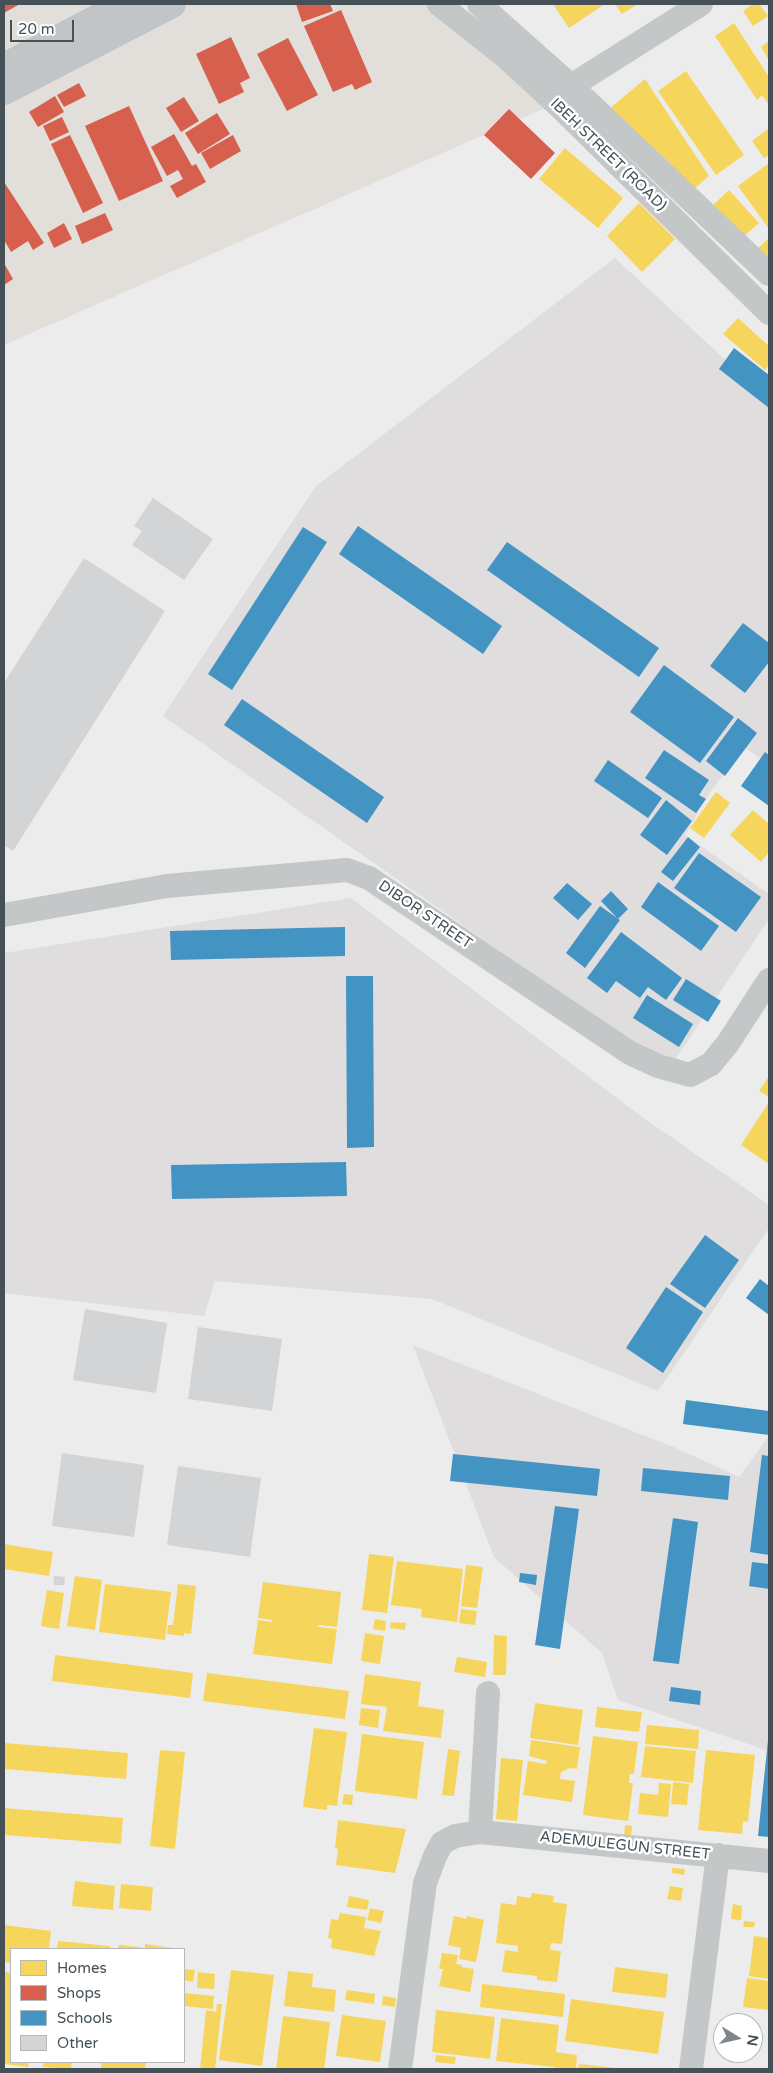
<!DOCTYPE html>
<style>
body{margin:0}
#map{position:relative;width:773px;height:2073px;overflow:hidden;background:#edecec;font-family:"Varela Round",sans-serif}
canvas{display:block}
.frame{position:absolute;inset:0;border:5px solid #455057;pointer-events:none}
.legend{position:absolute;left:10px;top:1948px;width:175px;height:115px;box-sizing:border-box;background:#fff;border:1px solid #b5b9bc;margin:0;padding:6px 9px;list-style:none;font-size:15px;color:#455057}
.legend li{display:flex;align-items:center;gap:10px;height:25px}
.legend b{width:25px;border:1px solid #b5b9bc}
.north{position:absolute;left:713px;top:2013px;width:50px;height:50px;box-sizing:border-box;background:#fff;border:1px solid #b5b9bc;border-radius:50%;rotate:99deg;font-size:14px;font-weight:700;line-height:20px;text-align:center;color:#455057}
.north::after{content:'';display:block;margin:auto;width:18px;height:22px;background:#80878b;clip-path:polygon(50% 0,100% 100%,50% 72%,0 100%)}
.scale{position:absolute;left:10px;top:20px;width:64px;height:22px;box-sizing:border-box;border:2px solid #455057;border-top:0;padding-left:6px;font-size:15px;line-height:18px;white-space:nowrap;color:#455057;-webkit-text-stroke:4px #fff;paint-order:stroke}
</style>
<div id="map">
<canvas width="773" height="2073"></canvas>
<div class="frame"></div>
<ul class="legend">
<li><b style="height:14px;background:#f6d55c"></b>Homes</li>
<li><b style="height:14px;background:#d6604d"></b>Shops</li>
<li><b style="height:14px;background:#4393c3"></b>Schools</li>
<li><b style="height:14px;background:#d3d4d5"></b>Other</li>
</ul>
<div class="north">N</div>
<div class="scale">20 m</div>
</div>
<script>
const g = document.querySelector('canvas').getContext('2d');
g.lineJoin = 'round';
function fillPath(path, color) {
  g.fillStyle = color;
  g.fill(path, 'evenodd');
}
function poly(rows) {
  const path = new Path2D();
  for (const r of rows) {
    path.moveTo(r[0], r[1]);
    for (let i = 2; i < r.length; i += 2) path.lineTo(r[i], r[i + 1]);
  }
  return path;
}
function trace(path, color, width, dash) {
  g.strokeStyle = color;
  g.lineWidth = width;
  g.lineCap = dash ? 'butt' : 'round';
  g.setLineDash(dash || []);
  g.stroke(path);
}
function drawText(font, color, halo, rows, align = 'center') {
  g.font = font + ' "Varela Round",sans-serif';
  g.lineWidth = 5;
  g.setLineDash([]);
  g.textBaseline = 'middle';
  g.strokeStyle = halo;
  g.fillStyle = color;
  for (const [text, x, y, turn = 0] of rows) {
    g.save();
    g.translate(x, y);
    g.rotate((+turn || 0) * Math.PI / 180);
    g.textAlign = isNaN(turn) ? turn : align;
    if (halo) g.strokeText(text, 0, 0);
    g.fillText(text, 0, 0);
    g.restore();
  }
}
fillPath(poly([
 [4,4,429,4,559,102,4,345]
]), '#e2dfda');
fillPath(poly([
 [615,258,769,400,769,765,744,747,710,792,685,835,769,894,769,919,669,1069,163,716,316,486],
 [351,898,638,1114,769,1205,769,1228,658,1391,432,1299,215,1281,204,1316,4,1293,4,953],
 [413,1345,676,1448,739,1477,769,1436,769,1751,618,1700,602,1653,494,1557]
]), '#dfddde');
fillPath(poly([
 [553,4,601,4,602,6,569,28],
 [615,4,638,4,622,14],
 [753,4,759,4,768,16,753,26,743,11],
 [734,23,769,77,768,104,762,95,757,100,715,36],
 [769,41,769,60,761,47],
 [686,71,744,155,716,175,658,91],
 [645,79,709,176,694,189,609,109],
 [769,128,769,155,764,158,752,141],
 [565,148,623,198,598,228,539,179],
 [769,163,769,229,738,186],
 [729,190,759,223,741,239,712,206],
 [639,203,675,239,642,272,607,236],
 [769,238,769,267,756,250],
 [738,318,769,346,769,365,765,370,723,334],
 [716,792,730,803,704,838,690,828],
 [753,810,769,824,769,852,761,862,730,835],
 [769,1076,769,1097,759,1091],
 [769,1102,769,1164,741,1145],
 [4,1544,53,1552,49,1576,4,1569],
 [369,1554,394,1557,387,1613,362,1610],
 [397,1561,463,1569,457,1622,421,1617,422,1609,391,1605],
 [466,1565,483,1567,477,1608,461,1606],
 [75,1576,102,1580,95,1630,67,1626],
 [263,1582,341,1592,337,1627,319,1625,318,1627,337,1629,332,1664,253,1654,258,1620,272,1622,272,1620,258,1618],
 [105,1584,171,1592,165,1640,99,1632],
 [178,1584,196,1586,191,1634,184,1633,184,1636,167,1634,168,1625,173,1625],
 [47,1590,64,1593,59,1629,41,1626],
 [461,1609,477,1611,475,1625,459,1623],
 [375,1619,386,1621,385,1631,373,1629],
 [391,1622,406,1623,405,1630,390,1628],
 [365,1633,384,1636,380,1664,361,1661],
 [494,1635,507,1636,506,1675,493,1675],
 [55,1655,193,1673,190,1698,52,1681],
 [457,1657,487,1662,485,1677,454,1672],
 [207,1673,349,1691,345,1719,203,1701],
 [365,1674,421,1682,418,1706,444,1710,441,1738,383,1731,387,1707,361,1704],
 [535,1703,583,1710,578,1745,530,1738],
 [597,1707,642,1712,639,1732,595,1727],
 [361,1708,380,1710,378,1728,359,1725],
 [647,1725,699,1730,698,1749,645,1744],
 [314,1728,347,1732,337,1806,327,1805,327,1810,303,1807],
 [362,1734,424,1742,417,1799,355,1791],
 [593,1736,638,1742,634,1774,630,1774,629,1783,633,1783,628,1821,583,1815],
 [531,1740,580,1747,577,1769,570,1768,561,1772,560,1779,575,1781,572,1802,523,1795,528,1761,546,1764,547,1761,529,1756],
 [4,1743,128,1753,126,1779,4,1769],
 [645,1746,696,1751,693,1783,641,1777],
 [448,1749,460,1751,454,1796,442,1795],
 [160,1750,185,1752,175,1849,150,1846],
 [706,1750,755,1755,748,1822,743,1821,742,1834,698,1830],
 [501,1758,523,1760,517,1821,496,1819],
 [673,1782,689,1784,687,1805,671,1804],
 [659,1783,671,1784,668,1817,638,1814,640,1793,658,1795],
 [344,1794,353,1795,352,1805,342,1804],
 [4,1808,123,1818,121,1844,4,1835],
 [338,1820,406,1829,395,1873,336,1865,338,1849,335,1848],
 [625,1825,632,1826,631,1837,624,1837],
 [672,1868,685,1869,684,1875,672,1873],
 [75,1881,115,1886,113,1910,72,1906],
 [121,1884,153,1887,151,1911,119,1908],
 [670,1886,683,1888,681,1901,667,1899],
 [532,1893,554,1896,553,1902,567,1904,562,1944,551,1943,550,1950,561,1951,557,1982,537,1980,537,1976,502,1972,505,1950,518,1952,518,1946,496,1943,501,1903,516,1905,517,1896,531,1898],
 [349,1896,369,1900,367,1910,347,1907],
 [733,1904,742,1906,741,1920,731,1919],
 [370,1908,384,1911,381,1923,367,1920],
 [340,1913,366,1917,364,1928,381,1931,374,1956,331,1948,332,1939,328,1938,331,1919,338,1920],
 [454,1916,466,1919,467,1916,484,1920,476,1962,459,1959,461,1948,448,1945],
 [744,1921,755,1922,754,1927,743,1927],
 [4,1925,51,1931,49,1949,11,1949,11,1963,4,1962],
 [754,1936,769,1938,769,1979,749,1976],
 [58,1941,110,1946,110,1949,57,1949],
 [145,1944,173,1948,173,1949,145,1949],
 [119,1945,140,1947,139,1949,118,1949],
 [442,1953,458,1955,456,1964,462,1965,461,1967,474,1969,470,1992,439,1986,443,1969,439,1969],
 [615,1967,668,1974,666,1998,612,1992],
 [184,1969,195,1970,193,1982,184,1980],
 [231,1970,274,1975,262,2066,219,2060],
 [288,1971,313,1974,312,1987,336,1990,334,2012,284,2006],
 [4,1972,11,1973,11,2062,29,2062,28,2067,4,2064],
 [198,1972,215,1974,214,1989,197,1988],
 [747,1978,769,1981,769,2010,743,2007],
 [482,1984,565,1994,563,2017,480,2007],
 [347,1990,375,1994,374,2004,345,2000],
 [184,1993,214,1996,213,2009,184,2006],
 [383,1996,396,1998,395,2007,382,2005],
 [571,1999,664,2012,658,2054,565,2041],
 [217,2004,222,2004,215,2069,200,2069,206,2010,216,2012],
 [436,2010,495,2017,490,2059,432,2052],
 [342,2015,386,2021,380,2062,336,2056],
 [283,2016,330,2022,324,2069,276,2069],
 [501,2018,559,2025,556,2052,577,2055,576,2069,555,2069,555,2067,496,2061],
 [719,2030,723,2031,723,2047,717,2046],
 [436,2055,456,2057,455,2064,435,2062],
 [44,2062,72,2062,71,2069,43,2067],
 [101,2062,146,2062,145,2069,101,2069],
 [579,2064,617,2068,617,2069,578,2069]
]), '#f6d55c');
fillPath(poly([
 [4,4,20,4,4,13],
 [296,4,330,4,333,11,302,22],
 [341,10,372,82,355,90,352,84,333,92,304,26],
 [231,37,250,78,240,83,244,92,219,104,196,54],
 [288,38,318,95,287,111,257,54],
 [79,83,86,96,64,107,57,95],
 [55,96,64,112,38,127,29,112],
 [184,97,199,121,181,132,166,108],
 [129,106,163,181,119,201,85,126],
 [509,109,555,153,531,179,484,135],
 [217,113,230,134,198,154,185,133],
 [62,117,69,132,50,141,43,126],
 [174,134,192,166,196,164,206,182,177,198,170,186,183,179,178,170,167,176,151,147],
 [70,135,103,203,83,213,51,144],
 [233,135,241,151,210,169,201,153],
 [4,182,44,243,33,250,28,241,11,252,4,240],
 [105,213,113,230,82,244,75,226],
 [64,223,72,239,54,248,47,233],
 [4,263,13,279,4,285]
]), '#d6604d');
fillPath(poly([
 [734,348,769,375,769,408,719,369],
 [358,526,502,626,483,654,339,554],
 [303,527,327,542,232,690,208,674],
 [507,542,659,648,639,677,487,570],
 [743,623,769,643,769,662,745,693,710,666],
 [664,665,734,717,700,763,630,712],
 [242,699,384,797,367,823,224,725],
 [738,718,757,733,725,776,706,761],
 [664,750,709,780,699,795,706,799,696,813,645,778],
 [765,752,769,755,769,806,741,786],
 [608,760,662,798,648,818,594,781],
 [666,800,692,821,667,855,640,835],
 [688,837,700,847,673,881,661,872],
 [699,853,761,897,736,932,674,888],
 [658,882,719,926,701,951,641,907],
 [567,883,592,904,578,920,553,898],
 [611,891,628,909,618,919,601,901],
 [600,906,620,920,585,968,566,953],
 [345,927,345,956,171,960,170,931],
 [621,932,682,978,666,1000,648,987,640,998,616,981,607,993,587,978],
 [346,976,373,976,374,1147,347,1148],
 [686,979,721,1001,708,1022,673,1000],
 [647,995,693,1024,679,1047,633,1018],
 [346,1162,347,1196,172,1199,171,1165],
 [705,1235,739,1260,705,1308,670,1284],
 [760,1279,769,1286,769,1315,746,1298],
 [666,1287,703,1312,663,1373,626,1348],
 [686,1400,769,1411,769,1435,683,1424],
 [453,1454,600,1469,597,1496,450,1481],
 [762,1455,769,1456,769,1555,750,1552],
 [643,1468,730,1476,728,1500,641,1491],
 [555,1506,579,1509,560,1649,535,1645],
 [673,1518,698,1522,679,1664,653,1661],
 [752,1562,769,1564,769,1589,749,1586],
 [520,1573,537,1575,536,1585,519,1582],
 [671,1687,701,1691,700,1705,669,1701],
 [768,1740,769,1740,769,1837,758,1836]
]), '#4393c3');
fillPath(poly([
 [153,498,213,539,184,580,132,545,142,531,134,526],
 [84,558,165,611,13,851,4,845,4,683],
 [85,1309,167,1323,156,1393,73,1380],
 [198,1327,282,1339,272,1411,188,1399],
 [62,1453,144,1465,134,1537,52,1526],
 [178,1466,261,1478,250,1557,167,1545],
 [54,1576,65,1577,64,1585,54,1585]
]), '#d3d4d5');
trace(poly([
 [439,4,506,57,562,109,769,313],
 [479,4,571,86,769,274],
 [571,86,701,4],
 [4,915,167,886,347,870,369,878,630,1053,658,1066,690,1075,711,1064,728,1043,769,980],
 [480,1832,769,1861],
 [400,2069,425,1883,435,1856,442,1843,455,1836,480,1832,488,1693],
 [691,2069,718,1855]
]), '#c3c7c8', 24);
trace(poly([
 [4,67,125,4],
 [4,91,172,4]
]), '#c2c5c7', 28);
drawText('15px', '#455057', '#fff', [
 ["IBEH STREET (ROAD)",608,155,44],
 ["DIBOR STREET",425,915,34],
 ["ADEMULEGUN STREET",625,1846,6]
]);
</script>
